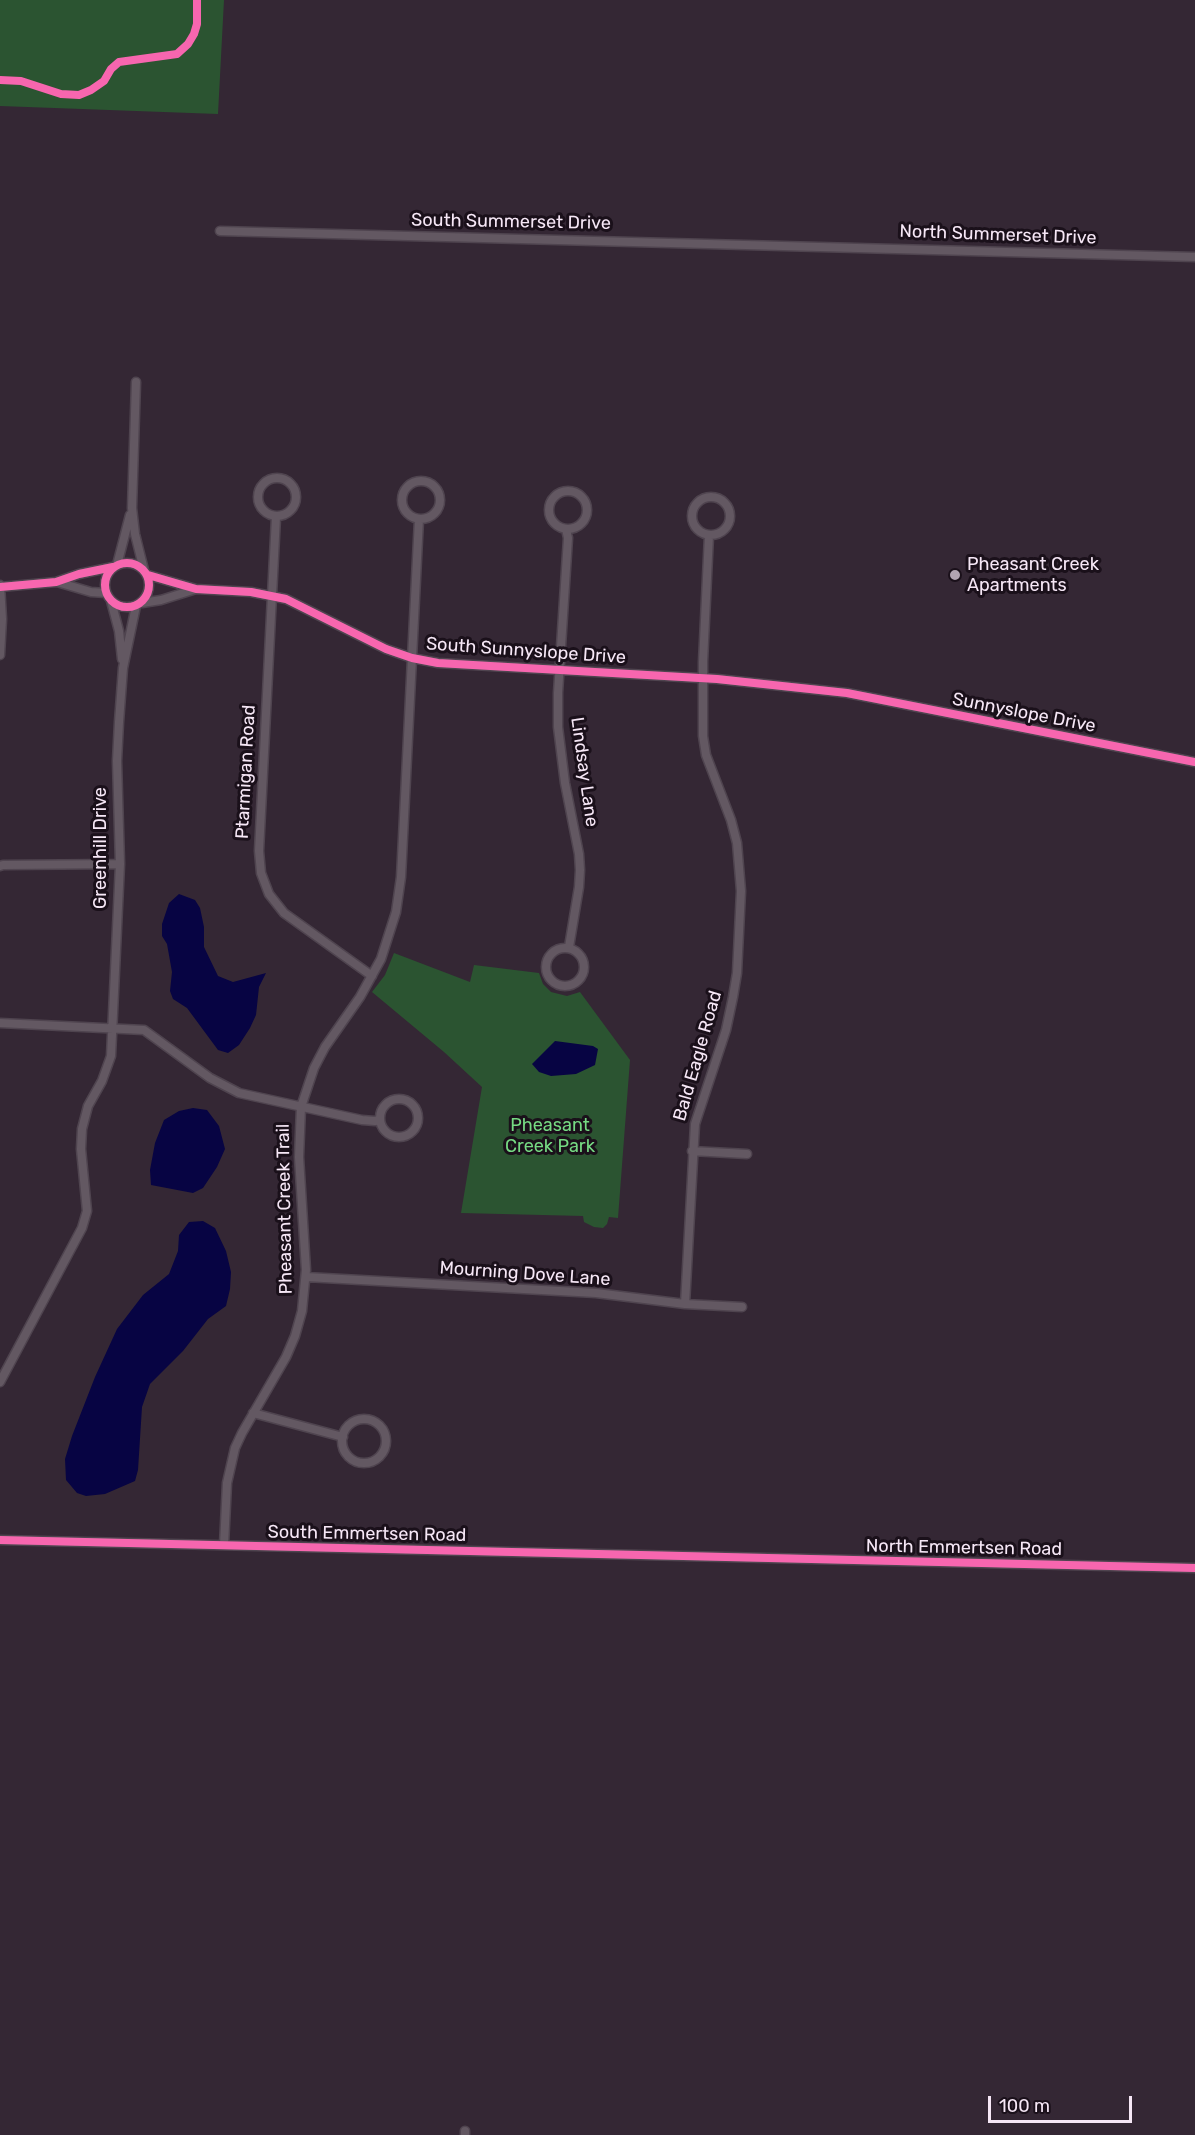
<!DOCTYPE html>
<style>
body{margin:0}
#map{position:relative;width:1195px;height:2135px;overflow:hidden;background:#342734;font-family:Rubik,sans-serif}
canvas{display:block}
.scale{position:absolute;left:988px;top:2096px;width:144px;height:27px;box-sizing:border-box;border:3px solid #f6e7f6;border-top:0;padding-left:8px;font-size:18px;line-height:21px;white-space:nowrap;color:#f6e7f6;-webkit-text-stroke:4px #1a101a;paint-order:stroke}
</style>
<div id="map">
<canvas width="1195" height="2135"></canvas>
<div class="scale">100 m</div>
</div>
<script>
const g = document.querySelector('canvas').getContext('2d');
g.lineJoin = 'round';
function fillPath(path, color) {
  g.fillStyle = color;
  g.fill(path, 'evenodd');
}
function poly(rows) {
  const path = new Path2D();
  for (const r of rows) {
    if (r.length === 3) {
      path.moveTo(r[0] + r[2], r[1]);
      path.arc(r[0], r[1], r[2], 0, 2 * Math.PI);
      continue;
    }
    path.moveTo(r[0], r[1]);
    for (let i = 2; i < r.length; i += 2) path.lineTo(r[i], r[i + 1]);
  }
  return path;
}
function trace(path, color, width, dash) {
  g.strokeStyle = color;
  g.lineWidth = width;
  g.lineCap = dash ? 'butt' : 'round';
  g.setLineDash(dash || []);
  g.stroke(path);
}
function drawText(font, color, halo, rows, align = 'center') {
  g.font = font + ' Rubik,sans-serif';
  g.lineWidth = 6;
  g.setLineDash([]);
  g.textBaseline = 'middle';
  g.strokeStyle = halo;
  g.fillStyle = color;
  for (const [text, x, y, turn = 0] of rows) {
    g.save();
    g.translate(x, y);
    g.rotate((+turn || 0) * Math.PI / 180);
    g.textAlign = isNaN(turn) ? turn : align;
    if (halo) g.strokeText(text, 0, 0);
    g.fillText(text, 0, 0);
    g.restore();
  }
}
fillPath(poly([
 [0,0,224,0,218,114,0,106],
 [394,953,470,982,474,965,539,973,543,984,551,992,567,996,580,992,630,1060,618,1218,609,1217,607,1224,603,1228,594,1227,584,1222,583,1216,461,1213,482,1087,444,1052,372,992,385,975]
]), '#2b5431');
fillPath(poly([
 [179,894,195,900,200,908,204,927,204,947,218,976,233,982,266,973,259,987,256,1015,250,1028,239,1045,228,1053,218,1050,187,1008,173,999,170,991,172,972,167,944,162,936,162,924,169,903],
 [555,1041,593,1046,598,1049,595,1065,576,1074,551,1076,539,1072,532,1064],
 [193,1108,207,1110,219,1126,225,1149,217,1167,203,1188,193,1193,151,1185,150,1170,155,1143,164,1120,179,1111],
 [203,1221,215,1228,226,1251,231,1272,230,1289,226,1306,208,1319,183,1351,150,1384,142,1407,138,1470,135,1481,105,1494,86,1496,77,1493,66,1480,65,1459,72,1436,95,1377,117,1329,143,1295,169,1274,178,1251,179,1235,189,1222]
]), '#070443');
const street = poly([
 [220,231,1195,257],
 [136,382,132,508,135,534,144,570],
 [277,497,19],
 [421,500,19],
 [568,510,19],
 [711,516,19],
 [276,517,259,851,261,873,269,894,284,913,372,976],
 [566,529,568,538,558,693,558,727,565,783,579,854,580,870,579,887,569,947],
 [127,585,22],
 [117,565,130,515],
 [148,575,196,589,251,592,286,599,386,649,412,658,438,663,717,679,847,693,1195,762],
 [57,582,91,592,106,593],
 [0,585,2,619,0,655],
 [0,587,56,582,79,574,113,567],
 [111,601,119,631,122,659],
 [142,603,161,600,196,589],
 [0,866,3,865,120,864],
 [565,967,19],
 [0,1023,144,1030,210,1078,239,1093,362,1120,375,1121,379,1120],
 [399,1118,19],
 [692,1151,747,1154],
 [306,1277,596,1293,685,1304,742,1307],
 [685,1304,695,1124,726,1030,733,997,737,973,741,891,737,843,731,820,706,755,703,736,703,662,709,535],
 [0,1382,82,1228,87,1211,81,1149,82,1129,88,1106,102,1081,111,1056,120,864,117,761,119,722,123,668,136,606],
 [253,1413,343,1437],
 [364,1441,22],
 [0,1540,1195,1568],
 [224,1545,227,1483,235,1448,242,1433,286,1357,295,1336,302,1311,306,1270,299,1157,301,1107,314,1068,325,1047,360,997,381,959,396,912,401,877,419,519],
 [465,2135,465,2131]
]);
trace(street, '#4f444f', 11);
trace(street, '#635862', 8);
trace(poly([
 [0,80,21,81,61,94,79,95,91,90,104,81,111,69,119,62,177,54,188,44,194,34,197,24,197,0],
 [127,585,22],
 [148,575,196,589,251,592,286,599,386,649,412,658,438,663,717,679,847,693,1195,762],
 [0,587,56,582,79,574,113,567],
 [0,1540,1195,1568]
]), '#f766af', 8);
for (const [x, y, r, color] of [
 [955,575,6,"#b2a4b2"]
]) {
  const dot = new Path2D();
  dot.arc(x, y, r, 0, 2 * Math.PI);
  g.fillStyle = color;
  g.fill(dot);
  trace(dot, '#1a101a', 2);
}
drawText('18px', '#f6e7f6', '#1a101a', [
 ["South Summerset Drive",511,222,1],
 ["North Summerset Drive",998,235,2],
 ["South Sunnyslope Drive",526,651,4],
 ["Sunnyslope Drive",1024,713,11],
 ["Ptarmigan Road",246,772,-87],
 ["Lindsay Lane",584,772,82],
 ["Greenhill Drive",101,848,-90],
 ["Bald Eagle Road",698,1056,-74],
 ["Pheasant Creek Trail",285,1209,-91],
 ["Mourning Dove Lane",525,1274,4],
 ["South Emmertsen Road",367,1534,1],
 ["North Emmertsen Road",964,1548,1]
]);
drawText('18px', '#f6e7f6', '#1a101a', [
 ["Pheasant Creek",967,565],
 ["Apartments",967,586]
], 'left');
drawText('18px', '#76da83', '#1a101a', [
 ["Pheasant",550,1126],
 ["Creek Park",550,1147]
]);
</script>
